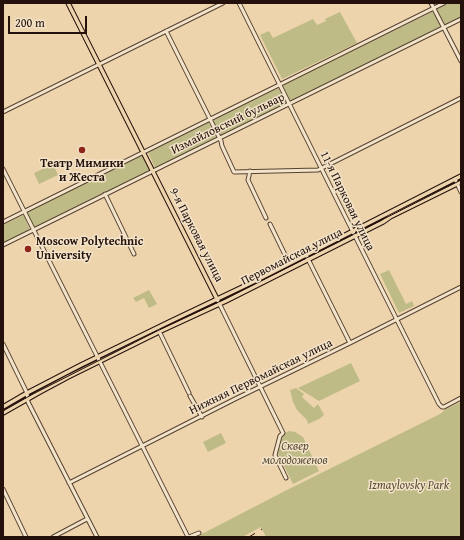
<!DOCTYPE html>
<meta charset="utf-8">
<style>
body{margin:0}
#map{position:relative;width:464px;height:540px;overflow:hidden;background:#edd4ac;font-family:"Gentium Book Plus",serif}
canvas{display:block}
.frame{position:absolute;inset:0;border:4px solid #24110b;pointer-events:none}
.scale{position:absolute;left:8px;top:16px;width:79px;height:18px;box-sizing:border-box;border:2px solid #24110b;border-top:0;padding-left:5px;font-size:12px;line-height:14px;white-space:nowrap;color:#24110b;-webkit-text-stroke:3px #f3e3c9;paint-order:stroke}
</style>
<div id="map">
<canvas width="464" height="540"></canvas>
<div class="frame"></div>
<div class="scale">200 m</div>
</div>
<script>
const g = document.querySelector('canvas').getContext('2d');
g.lineJoin = 'round';
function fillPath(path, color) {
  g.fillStyle = color;
  g.fill(path, 'evenodd');
}
function poly(rows) {
  const path = new Path2D();
  for (const r of rows) {
    path.moveTo(r[0], r[1]);
    for (let i = 2; i < r.length; i += 2) path.lineTo(r[i], r[i + 1]);
  }
  return path;
}
function trace(path, color, width, dash) {
  g.strokeStyle = color;
  g.lineWidth = width;
  g.lineCap = dash ? 'butt' : 'round';
  g.setLineDash(dash || []);
  g.stroke(path);
}
function drawText(font, color, halo, rows, align = 'center') {
  g.font = font + ' "Gentium Book Plus",serif';
  g.lineWidth = 3;
  g.setLineDash([]);
  g.textBaseline = 'middle';
  g.strokeStyle = halo;
  g.fillStyle = color;
  for (const [text, x, y, turn = 0] of rows) {
    g.save();
    g.translate(x, y);
    g.rotate((+turn || 0) * Math.PI / 180);
    g.textAlign = isNaN(turn) ? turn : align;
    if (halo) g.strokeText(text, 0, 0);
    g.fillText(text, 0, 0);
    g.restore();
  }
}
fillPath(poly([
 [449,3,461,3,461,17,446,25,444,24,437,9],
 [340,12,357,43,282,79,260,35,269,31,273,38,313,19,317,25,326,21,325,19],
 [432,12,435,13,441,25,440,27,292,101,289,100,283,87,284,85],
 [279,88,286,102,285,104,221,135,220,135,213,122,215,119],
 [208,122,216,136,215,138,158,167,155,167,154,166,148,152],
 [140,155,143,156,149,168,149,171,35,227,33,226,27,212],
 [53,164,58,175,39,184,34,173],
 [24,215,30,230,3,243,3,225],
 [389,270,406,304,412,301,414,306,399,313,380,274],
 [149,290,157,304,149,308,144,298,136,302,133,298],
 [351,363,360,381,319,401,298,388],
 [296,388,304,394,302,397,314,408,318,404,324,415,319,419,308,424,307,420,297,410,293,402,290,390],
 [461,402,461,537,266,537,261,527,242,537,196,537,287,490,440,414,446,409],
 [289,431,295,432,303,437,319,471,293,484,278,454,281,438,283,434],
 [221,433,226,443,208,452,203,442]
]), '#bebb86');
const minor = poly([
 [239,3,363,252,439,404,442,407,444,407,461,398],
 [431,3,461,61],
 [166,31,221,141,222,146,234,172,318,170,461,98],
 [3,112,223,3],
 [3,169,188,537],
 [250,171,248,180,266,218],
 [455,179,461,192],
 [105,194,134,254],
 [3,222,444,3],
 [270,224,289,263],
 [3,245,461,19],
 [306,255,350,343],
 [217,299,283,433,280,436,275,455,286,478],
 [159,331,189,393],
 [3,344,27,393,28,402,97,537],
 [190,396,202,417],
 [69,483,237,398,350,343,461,287],
 [3,489,26,537],
 [53,537,87,519],
 [189,537,199,533]
]);
const major = poly([
 [68,3,217,299],
 [3,407,27,393,81,365,169,322,255,281,461,176],
 [3,413,40,392,68,377,161,331,226,301,383,222,390,217,461,182]
]);
trace(minor, '#564233', 5);
trace(major, '#24110b', 5.5);
trace(minor, '#f3e3c9', 3);
trace(major, '#edd4ac', 3.5);
trace(poly([
 [3,411,33,394,155,332,225,299,461,180]
]), '#24110b', 1);
trace(poly([
 [249,537,262,529]
]), '#24110b', 1, [7, 7]);
for (const [x, y, r, color] of [
 [82,150,4,"#8f2418"],
 [28,249,4,"#8f2418"]
]) {
  const dot = new Path2D();
  dot.arc(x, y, r, 0, 2 * Math.PI);
  g.fillStyle = color;
  g.fill(dot);
  trace(dot, '#f3e3c9', 1.5);
}
drawText('12px', '#24110b', '#f3e3c9', [
 ["Измайловский бульвар",228,124,-26],
 ["11-я Парковая улица",347,201,64],
 ["9-я Парковая улица",196,235,63],
 ["Первомайская улица",292,257,-27],
 ["Нижняя Первомайская улица",261,377,-26]
]);
drawText('bold 12px', '#24110b', '#f3e3c9', [
 ["Театр Мимики",82,164],
 ["и Жеста",82,178],
 ["Moscow Polytechnic",36,242,"left"],
 ["University",36,256,"left"]
]);
drawText('italic 12px', '#5a4c36', '#f3e3c9', [
 ["Сквер",295,447],
 ["молодоженов",295,461],
 ["Izmaylovsky Park",409,486]
]);
</script>
